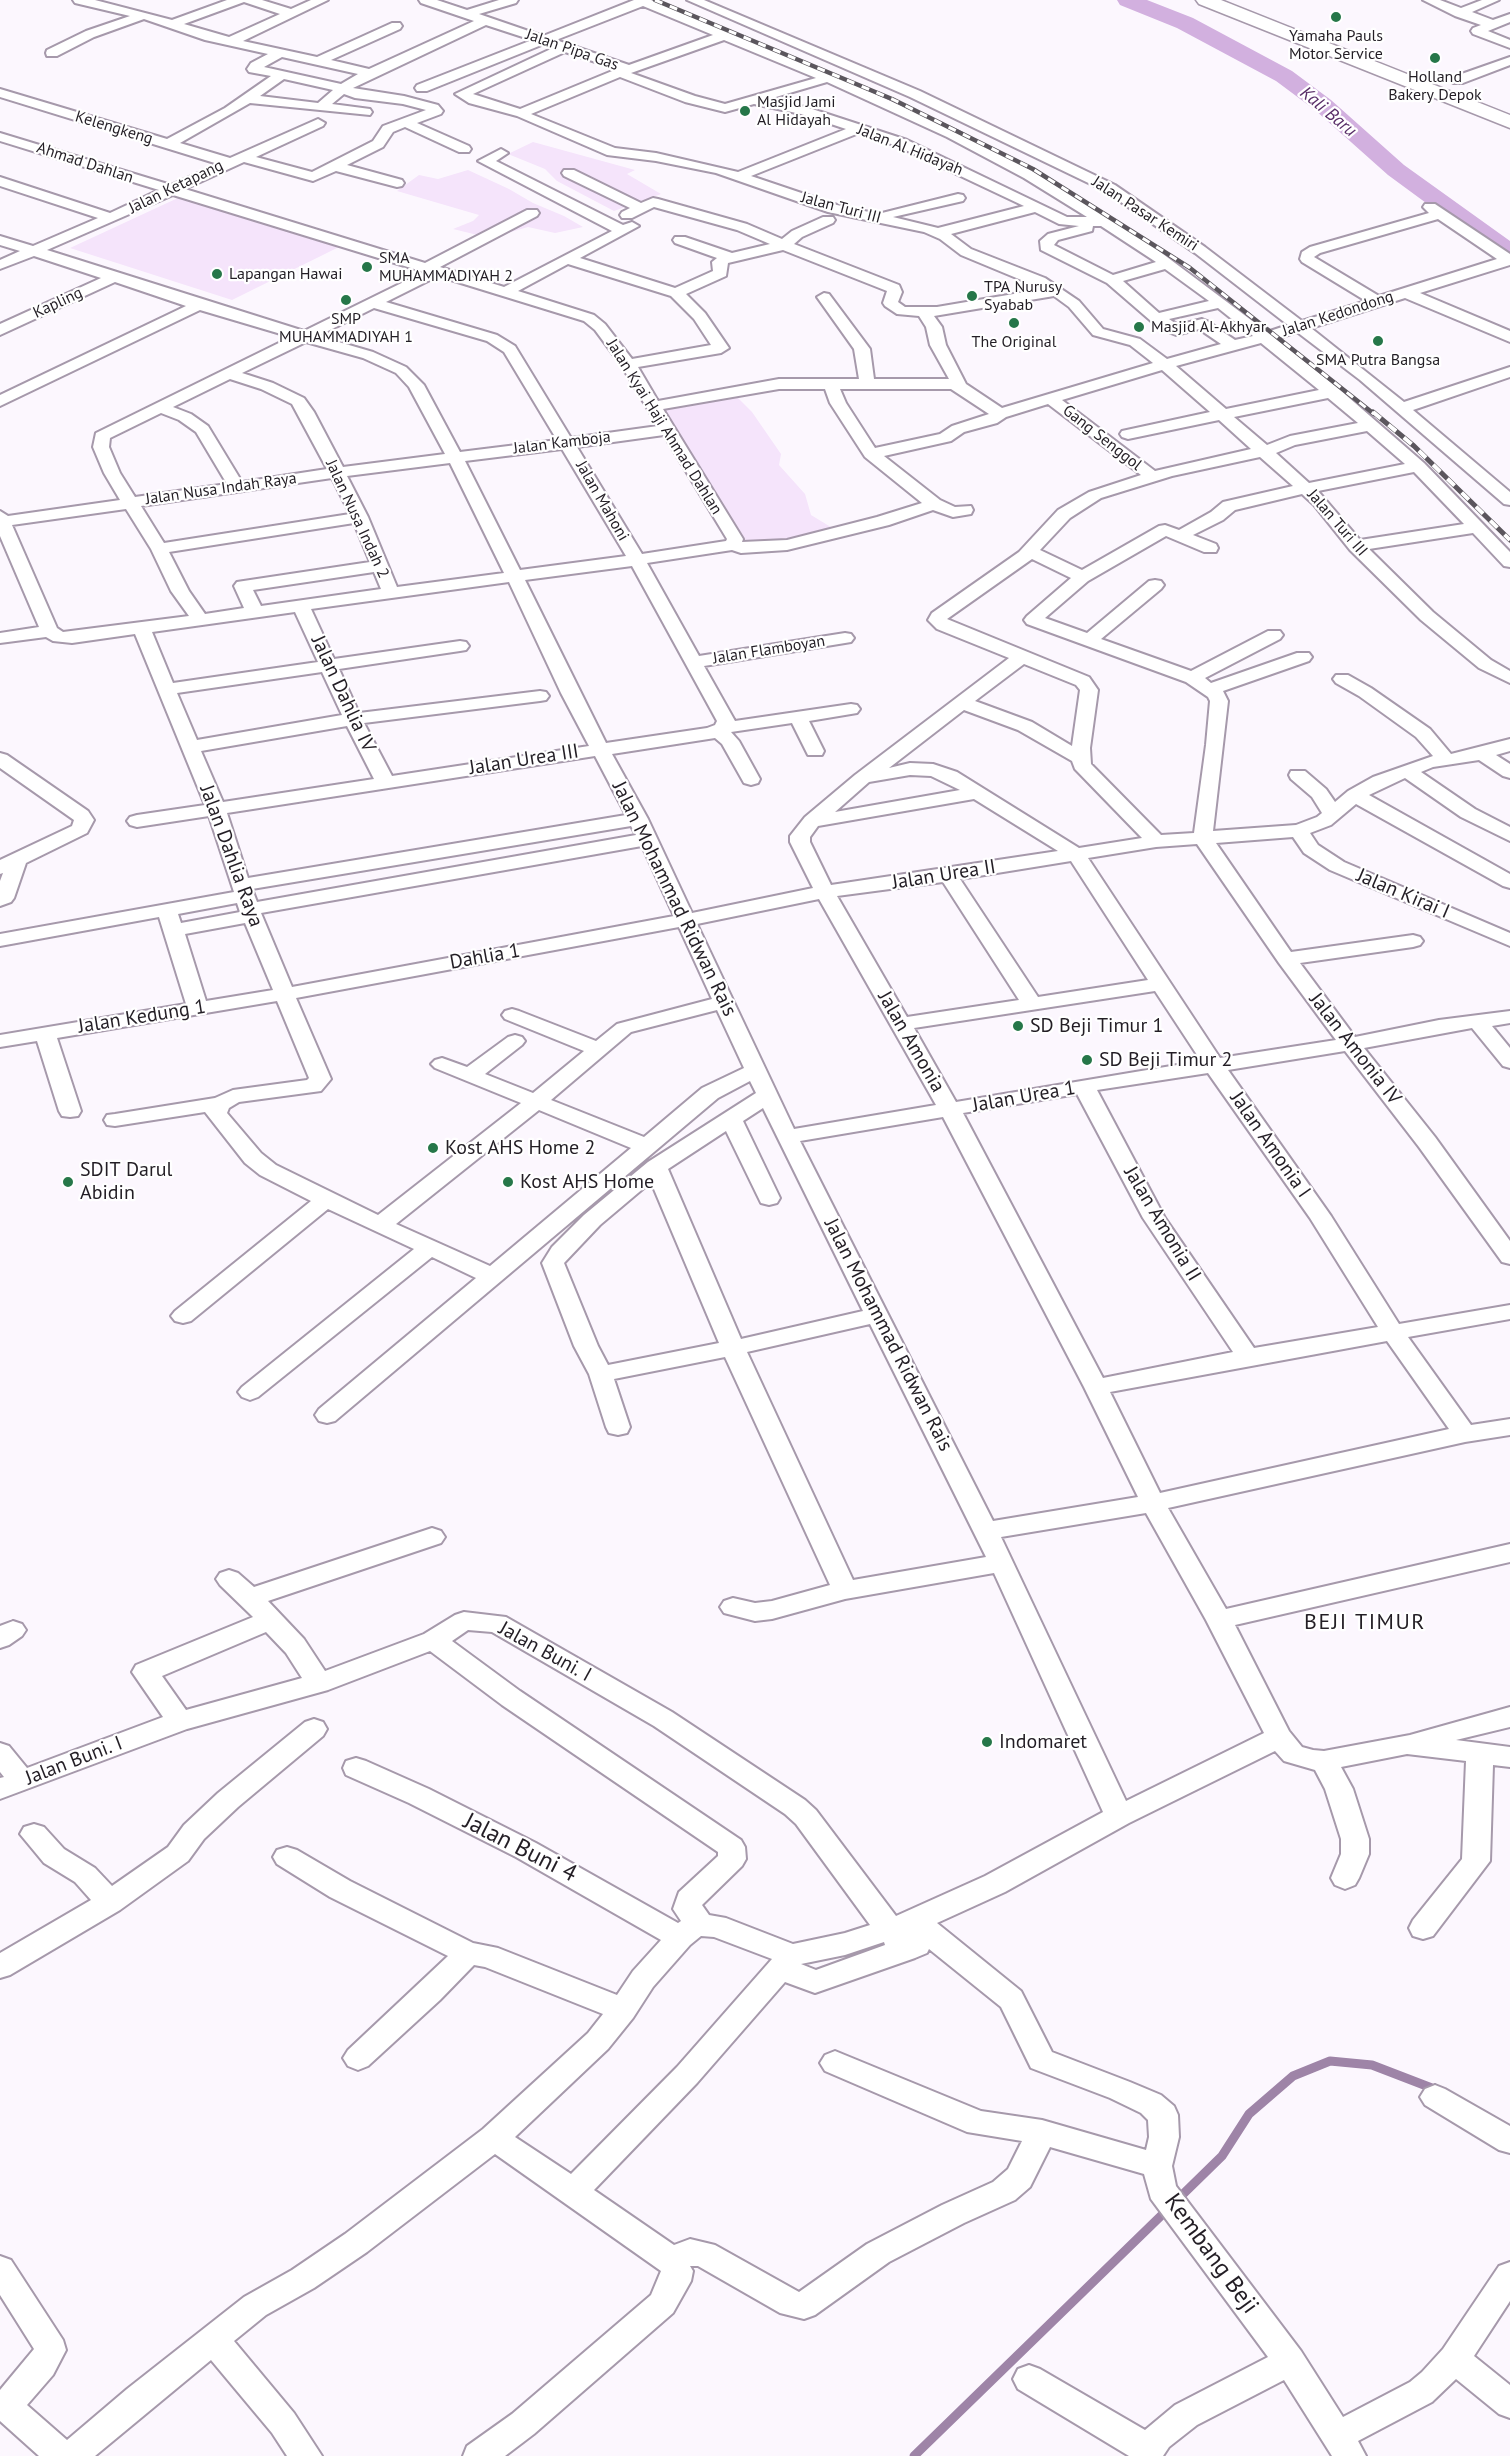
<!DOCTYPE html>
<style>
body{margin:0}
canvas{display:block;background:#fcf7fe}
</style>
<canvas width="1510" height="2456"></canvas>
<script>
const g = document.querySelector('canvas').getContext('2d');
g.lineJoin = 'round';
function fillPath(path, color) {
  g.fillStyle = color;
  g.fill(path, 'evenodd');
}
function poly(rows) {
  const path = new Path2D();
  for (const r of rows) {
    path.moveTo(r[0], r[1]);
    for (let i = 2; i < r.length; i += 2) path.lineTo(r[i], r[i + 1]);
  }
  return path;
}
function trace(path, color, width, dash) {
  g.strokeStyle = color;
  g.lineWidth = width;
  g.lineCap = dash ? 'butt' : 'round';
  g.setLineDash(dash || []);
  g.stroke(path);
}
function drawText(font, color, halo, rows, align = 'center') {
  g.font = font + ' "PT Sans",sans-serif';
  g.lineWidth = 4.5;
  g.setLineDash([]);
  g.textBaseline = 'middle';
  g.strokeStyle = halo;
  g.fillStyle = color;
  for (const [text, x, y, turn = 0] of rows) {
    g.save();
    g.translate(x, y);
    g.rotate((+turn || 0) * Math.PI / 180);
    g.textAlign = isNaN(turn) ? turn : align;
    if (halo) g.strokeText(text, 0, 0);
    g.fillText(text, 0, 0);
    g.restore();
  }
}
fillPath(poly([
 [533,142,635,170,627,174,661,194,614,211,557,181,545,169,508,154],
 [468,170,509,189,533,203,564,216,583,227,555,233,528,227,490,238,453,229,473,221,479,215,397,191,419,175,438,179],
 [180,197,341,246,232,300,70,248],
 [733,393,752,412,781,454,779,465,805,494,811,515,839,532,799,542,748,544,661,404]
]), '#f5e4fb');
trace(poly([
 [1176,2201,1222,2156,1249,2114,1293,2076,1330,2061,1372,2065,1437,2090],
 [914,2456,1168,2209]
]), '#9e84a7', 9);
fillPath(poly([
 [1117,0,1147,0,1193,18,1292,71,1331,100,1404,165,1510,241,1510,261,1501,258,1388,175,1315,110,1276,81,1177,28,1120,5,1117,0]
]), '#d2b0df');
const minor = poly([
 [73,0,95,0,172,20,227,0,262,0,291,9,311,0,328,0,243,41,317,57,392,23,400,23,402,26,400,29,331,60,369,69,474,21,421,3,419,0,437,0,467,10,499,0,518,0,516,3,479,14,543,36,634,0,651,0,833,75,957,131,1034,172,1151,245,1267,332,1288,325,1195,253,1105,191,910,97,687,0,704,0,920,91,1115,185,1205,247,1302,321,1366,301,1302,262,1300,259,1302,252,1310,247,1429,213,1423,207,1425,204,1435,204,1510,254,1510,265,1420,293,1510,331,1510,342,1405,298,1311,328,1404,402,1510,367,1510,377,1413,410,1510,492,1510,505,1504,504,1360,380,1297,332,1276,339,1339,389,1424,463,1510,552,1510,567,1504,566,1473,533,1369,549,1433,612,1491,660,1510,671,1510,683,1479,668,1421,620,1350,550,1314,505,1302,494,1235,510,1223,520,1193,535,1216,544,1218,548,1216,552,1204,552,1166,536,1088,581,1045,618,1087,633,1149,581,1155,580,1161,581,1164,585,1161,589,1101,639,1191,671,1268,631,1280,631,1283,635,1280,639,1205,678,1211,683,1297,653,1309,653,1312,657,1309,661,1223,691,1228,701,1213,831,1296,825,1317,817,1322,813,1312,797,1291,779,1289,775,1291,771,1305,771,1326,789,1335,802,1348,791,1373,777,1433,756,1416,737,1359,696,1336,683,1333,679,1336,675,1348,675,1371,688,1430,729,1451,754,1510,739,1510,751,1496,755,1510,764,1510,778,1503,776,1479,760,1433,767,1421,772,1475,809,1510,827,1510,841,1461,817,1405,778,1369,795,1510,874,1510,888,1503,886,1356,804,1331,825,1310,833,1318,845,1344,862,1510,933,1510,946,1330,870,1304,853,1293,837,1216,843,1291,952,1413,935,1420,937,1423,941,1420,945,1413,947,1300,963,1355,1037,1439,1020,1510,1011,1510,1023,1492,1026,1510,1048,1510,1068,1503,1066,1472,1028,1364,1048,1435,1137,1510,1241,1510,1264,1502,1262,1419,1147,1345,1051,1228,1070,1331,1216,1399,1324,1510,1305,1510,1319,1408,1337,1471,1425,1510,1419,1510,1435,1465,1442,1168,1508,1226,1609,1510,1544,1510,1562,1235,1625,1289,1731,1302,1747,1313,1750,1324,1751,1410,1735,1510,1707,1510,1727,1456,1740,1510,1747,1510,1767,1493,1765,1490,1861,1433,1936,1423,1939,1413,1936,1409,1928,1413,1920,1462,1859,1466,1761,1407,1754,1341,1767,1353,1789,1369,1839,1369,1854,1359,1878,1355,1885,1345,1889,1335,1885,1331,1878,1341,1854,1341,1839,1325,1789,1315,1770,1284,1761,1275,1751,1129,1823,1005,1892,937,1923,1021,1991,1052,2052,1130,2082,1161,2095,1174,2106,1178,2115,1179,2137,1172,2166,1176,2186,1301,2351,1343,2417,1410,2382,1422,2372,1443,2349,1499,2266,1510,2262,1510,2301,1474,2356,1510,2385,1510,2418,1499,2414,1456,2379,1432,2402,1358,2441,1366,2456,1332,2456,1284,2380,1197,2425,1169,2447,1163,2456,1129,2456,1018,2389,1013,2379,1018,2369,1029,2365,1040,2369,1145,2430,1175,2405,1268,2357,1151,2199,1144,2174,1050,2147,1030,2187,1015,2200,964,2223,889,2262,815,2315,804,2319,780,2313,698,2266,690,2266,693,2271,691,2281,673,2313,534,2434,505,2456,463,2456,467,2446,512,2414,651,2295,661,2271,495,2154,367,2252,314,2288,266,2315,234,2341,294,2413,322,2456,287,2456,272,2433,211,2360,95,2456,39,2456,0,2421,0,2390,34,2349,0,2295,0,2256,11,2260,63,2340,66,2350,53,2375,27,2405,67,2440,127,2389,244,2297,292,2270,345,2234,483,2129,588,2033,603,2014,485,1967,474,1965,440,2000,368,2066,358,2070,348,2066,343,2058,348,2050,448,1956,330,1897,277,1864,273,1857,277,1850,287,1847,297,1850,350,1881,473,1943,498,1948,617,1995,633,1971,661,1940,516,1857,409,1803,346,1775,343,1768,346,1761,356,1758,366,1761,429,1789,536,1843,678,1923,681,1921,673,1909,679,1892,718,1856,718,1852,502,1705,430,1651,328,1690,187,1729,0,1799,0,1778,4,1777,0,1772,0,1743,9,1746,27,1768,163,1717,132,1672,136,1665,253,1617,220,1585,216,1579,220,1573,229,1570,238,1573,254,1587,423,1531,432,1528,441,1531,445,1537,441,1543,268,1601,304,1639,325,1671,424,1634,455,1615,464,1612,506,1617,672,1712,805,1800,816,1810,896,1916,985,1876,1103,1812,994,1573,845,1599,772,1619,755,1621,724,1613,720,1607,724,1601,733,1598,755,1603,772,1601,830,1585,725,1357,614,1379,630,1427,627,1433,618,1435,609,1433,606,1427,589,1374,574,1346,542,1263,552,1247,584,1215,648,1162,756,1093,750,1081,718,1098,335,1421,327,1423,319,1421,315,1415,319,1409,476,1278,432,1257,258,1397,250,1400,242,1397,238,1392,242,1387,414,1249,328,1209,191,1321,183,1323,175,1321,171,1316,175,1311,311,1201,260,1175,245,1163,205,1112,115,1126,107,1125,104,1120,107,1115,115,1114,215,1098,233,1090,307,1080,309,1078,277,1001,57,1038,81,1111,78,1116,70,1117,62,1116,59,1111,37,1041,0,1047,0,1035,186,1004,159,917,0,946,0,934,234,892,209,816,137,827,130,825,127,821,130,817,137,815,205,805,135,634,72,643,53,641,46,637,0,643,0,633,39,627,0,536,0,511,8,516,120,500,104,473,93,447,96,433,291,337,200,310,0,406,0,395,186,306,115,282,0,335,0,324,101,278,34,256,0,269,0,260,20,251,0,245,0,236,33,246,98,218,0,186,0,177,110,213,159,190,0,141,0,133,171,185,218,164,0,97,0,89,167,139,225,108,271,76,249,72,247,69,251,63,268,54,205,40,144,19,94,37,57,56,47,56,46,53,47,50,86,31,130,16,75,3,73,0],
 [244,2,280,14,229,37,184,24,244,2],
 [643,6,713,35,629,65,556,40,643,6],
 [486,25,532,40,417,85,415,88,417,91,427,91,544,44,553,48,455,94,469,103,517,116,607,155,656,161,716,173,828,212,924,232,940,239,961,255,1043,289,937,307,905,307,898,302,902,292,899,285,794,244,802,237,833,223,835,220,833,217,823,217,792,231,782,239,747,224,658,199,653,198,641,203,574,170,564,170,562,173,564,176,630,208,622,212,620,215,622,218,632,218,654,207,737,230,770,244,732,253,685,237,675,237,673,240,675,243,717,258,712,262,713,271,675,288,580,258,639,226,632,222,623,225,496,161,508,153,501,149,478,161,612,231,504,287,440,267,537,216,539,213,537,210,527,210,425,263,185,189,244,162,313,181,336,171,397,187,402,186,404,183,402,180,347,165,383,147,393,132,405,127,459,152,469,152,471,149,469,146,417,123,441,114,443,111,438,105,404,96,353,88,486,25],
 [724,40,816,78,725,104,695,96,631,73,724,40],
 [565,52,617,69,520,109,473,94,565,52],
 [282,57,358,74,341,84,264,67,282,57],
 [620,77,685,102,725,112,754,104,801,114,846,129,738,172,656,153,615,148,531,114,620,77],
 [284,79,333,90,318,103,260,96,284,79],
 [827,82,947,137,1024,178,1087,217,1067,217,907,140,809,108,769,99,827,82],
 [344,94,355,98,403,104,426,110,383,126,373,141,312,172,256,157,323,126,325,123,318,119,230,158,180,143,250,103,370,115,372,112,370,109,332,104,344,94],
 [859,133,897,146,1024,206,938,228,893,217,963,201,965,198,963,195,958,194,878,214,837,205,751,176,859,133],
 [173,195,424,272,304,331,47,250,173,195],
 [1035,212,1059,224,1079,226,1048,234,1040,241,1041,250,1107,283,1151,321,1171,333,1176,335,1199,329,1221,344,1167,359,1140,339,1103,329,1079,301,1045,278,971,249,951,234,1035,212],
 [1438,219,1497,259,1379,296,1314,257,1320,253,1438,219],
 [1093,226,1101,226,1156,262,1113,275,1054,245,1058,240,1092,231,1093,226],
 [783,250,887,291,883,303,885,306,897,314,919,316,926,327,930,345,949,379,874,379,870,349,829,294,824,293,817,297,854,349,859,379,779,379,658,401,638,367,721,353,729,348,705,313,686,294,726,276,728,263,783,250],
 [568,264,671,296,694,319,711,345,632,359,605,324,594,315,518,291,568,264],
 [1165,269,1209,301,1159,313,1123,281,1165,269],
 [438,276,584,321,595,330,621,365,658,426,571,438,515,346,497,335,386,302,438,276],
 [1054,296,1069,307,1093,335,1130,345,1153,363,1002,408,966,384,946,345,942,327,934,316,1054,296],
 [374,308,487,341,504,352,557,440,460,452,424,385,406,367,373,352,318,336,374,308],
 [1218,308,1253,336,1235,340,1207,321,1202,319,1178,325,1169,319,1218,308],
 [306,342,363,358,396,373,409,387,445,454,343,467,314,412,304,398,273,383,242,373,306,342],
 [1261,343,1319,390,1226,409,1176,366,1261,343],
 [1162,370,1210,412,1122,431,1120,434,1122,437,1128,439,1219,420,1251,449,1155,471,1062,400,1162,370],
 [230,379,261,389,292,404,327,469,242,482,208,426,191,414,173,407,230,379],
 [779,389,825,389,830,403,865,457,922,503,877,517,787,540,742,542,743,539,663,409,779,389],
 [840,389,951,389,989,414,952,426,940,434,875,448,846,403,840,389],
 [1328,398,1358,423,1290,436,1267,445,1234,417,1328,398],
 [1048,404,1141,475,1089,492,1058,510,1019,552,932,613,928,620,937,629,1009,658,855,775,805,817,790,836,790,842,813,888,692,913,648,819,612,754,715,738,722,744,744,783,751,785,758,783,760,779,739,741,731,732,792,723,808,755,822,755,824,751,809,721,857,713,860,709,857,705,851,704,735,721,704,666,845,643,851,642,854,638,851,634,845,633,699,656,647,563,732,550,741,553,787,550,889,525,933,510,953,517,971,514,973,510,971,506,955,507,940,500,884,456,951,441,964,432,997,423,1006,417,1048,404],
 [161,413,179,420,196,432,227,484,135,497,120,473,109,447,110,438,161,413],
 [1367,431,1405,464,1309,483,1276,453,1295,445,1367,431],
 [664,435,727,539,726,541,642,554,577,447,664,435],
 [562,449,626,556,520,570,465,461,562,449],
 [1260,457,1293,486,1223,502,1211,512,1179,530,1165,525,1159,526,1082,570,1040,550,1070,518,1101,498,1172,476,1260,457],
 [450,463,504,573,397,587,368,517,347,476,450,463],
 [1414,472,1464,524,1360,540,1318,491,1414,472],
 [332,478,350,514,164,543,141,506,332,478],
 [126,509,151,549,171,591,189,616,63,632,57,628,12,525,126,509],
 [354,523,370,562,237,582,234,586,244,608,205,614,189,591,169,552,354,523],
 [1032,559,1071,578,1027,616,1024,620,1027,624,1186,682,1208,697,1210,701,1206,745,1194,833,1161,835,1091,764,1090,748,1098,690,1089,677,947,619,1032,559],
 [632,566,717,721,715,725,707,728,606,743,525,580,632,566],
 [374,572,381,589,261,606,253,590,374,572],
 [509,582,561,693,589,746,392,776,364,723,540,701,546,700,549,696,546,692,540,691,359,713,339,669,460,651,466,650,469,646,466,642,460,641,334,659,311,609,509,582],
 [295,612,318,662,173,683,152,632,295,612],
 [1024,664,1076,685,1080,690,1072,746,1032,722,975,701,1024,664],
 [322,672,342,715,197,740,177,693,322,672],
 [964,710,1018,730,1072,761,1075,769,1142,838,1079,848,957,772,933,764,910,763,889,768,964,710],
 [347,726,374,779,223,802,201,751,347,726],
 [595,756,626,815,248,878,227,813,595,756],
 [910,775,931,776,960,790,835,812,869,782,910,775],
 [974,799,1058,851,831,885,810,842,810,837,818,826,974,799],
 [631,826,636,835,257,902,252,889,631,826],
 [1197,844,1279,963,1336,1040,1220,1058,1088,858,1156,847,1197,844],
 [642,846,674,916,292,987,261,913,642,846],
 [1071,861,1148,980,1038,997,960,879,1071,861],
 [943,882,1019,1000,907,1017,837,896,943,882],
 [819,899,936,1105,794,1129,697,924,819,899],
 [237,903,240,912,181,923,178,914,237,903],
 [245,923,273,990,206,1001,185,934,245,923],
 [679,927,712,999,617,1024,596,1041,519,1011,512,1009,505,1011,502,1015,505,1019,584,1051,533,1093,485,1074,522,1045,525,1041,522,1037,515,1035,508,1037,467,1067,442,1058,435,1060,431,1064,435,1068,521,1103,378,1215,276,1165,261,1153,227,1113,229,1108,239,1102,321,1091,331,1079,296,998,679,927],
 [1155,991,1201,1061,956,1102,914,1028,1155,991],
 [717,1010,744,1068,702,1088,644,1137,551,1100,631,1032,717,1010],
 [1208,1073,1310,1218,1378,1327,1254,1348,1165,1218,1097,1090,1208,1073],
 [1077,1094,1143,1218,1233,1352,1103,1378,963,1113,1077,1094],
 [763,1108,863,1311,741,1339,668,1169,726,1131,761,1203,769,1205,777,1203,780,1198,743,1121,763,1108],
 [539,1110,631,1148,490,1266,396,1224,539,1110],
 [943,1117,1084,1387,1138,1497,993,1521,800,1141,943,1117],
 [651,1182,719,1343,608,1365,598,1346,564,1263,600,1225,651,1182],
 [870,1324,986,1557,853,1580,747,1352,870,1324],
 [1387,1341,1449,1429,1160,1493,1110,1392,1387,1341],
 [1146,1513,1206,1620,1264,1733,1126,1801,1001,1537,1146,1513],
 [468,1630,492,1632,654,1726,785,1814,796,1824,870,1925,845,1933,793,1944,726,1918,709,1915,702,1905,742,1866,746,1859,745,1847,741,1840,520,1691,452,1641,468,1630],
 [266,1632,286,1653,302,1678,186,1710,162,1676,266,1632],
 [701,1936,714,1937,772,1959,677,2067,571,2174,515,2137,608,2049,633,2018,653,1987,690,1945,701,1936],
 [884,1942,885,1945,816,1970,801,1964,845,1955,884,1942],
 [929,1949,1001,2007,1031,2068,1110,2098,1141,2113,1148,2120,1149,2137,1146,2150,1042,2120,981,2111,835,2051,825,2055,820,2063,825,2071,967,2132,1022,2141,1008,2169,993,2182,942,2205,867,2244,799,2292,715,2245,690,2239,674,2245,594,2190,697,2083,785,1982,815,1993,915,1958,927,1953,929,1949],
 [1423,0,1440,0,1461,8,1482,0,1499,0,1472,12,1493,20,1510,14,1510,22,1488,31,1510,40,1510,48,1473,34,1471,31,1473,28,1481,25,1455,16,1423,0],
 [1510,57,1510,65,1463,83,1453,83,1451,80,1453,77,1510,57],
 [0,753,7,755,88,811,94,820,87,833,26,863,14,898,11,902,0,906,0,881,3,873,0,874,0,860,72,826,74,820,0,768,0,753],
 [13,1621,22,1624,26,1630,22,1636,9,1645,0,1648,0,1626,13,1621],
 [314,1719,323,1722,327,1729,323,1736,238,1807,204,1839,188,1861,120,1910,10,1975,0,1978,0,1953,91,1900,75,1882,44,1863,20,1834,24,1827,34,1824,44,1827,64,1849,95,1868,112,1886,168,1847,184,1825,218,1793,305,1722,314,1719],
 [1435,2085,1445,2089,1510,2126,1510,2153,1499,2150,1425,2105,1420,2097,1425,2089,1435,2085]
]);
const trunk = poly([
 [1196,0,1221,0,1510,115,1510,128,1199,4,1196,0]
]);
trace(minor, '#a699ab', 4);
trace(trunk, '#a699ab', 3);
fillPath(minor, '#fff');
fillPath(trunk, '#fff');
const railFar1 = poly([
 [655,0,892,99,1033,169,1190,268,1374,414]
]);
const rail = poly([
 [1373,412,1414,446,1510,540]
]);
trace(railFar1, '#5b565d', 4.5);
trace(rail, '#5b565d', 5);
trace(railFar1, '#fff', 3, [8]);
trace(rail, '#fff', 4, [10]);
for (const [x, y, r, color] of [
 [1336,17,6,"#267749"],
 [1435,58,6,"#267749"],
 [745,111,6,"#267749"],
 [367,267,6,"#267749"],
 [217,274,6,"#267749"],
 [972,296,6,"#267749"],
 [346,300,6,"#267749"],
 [1014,323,6,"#267749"],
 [1139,327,6,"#267749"],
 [1378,341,6,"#267749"],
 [1018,1026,6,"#267749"],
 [1087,1060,6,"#267749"],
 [433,1148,6,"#267749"],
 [68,1182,6,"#267749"],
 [508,1182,6,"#267749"],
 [987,1742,6,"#267749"]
]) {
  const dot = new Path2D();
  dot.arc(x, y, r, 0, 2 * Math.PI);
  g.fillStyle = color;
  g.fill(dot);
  trace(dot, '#fff', 2);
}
drawText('16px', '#231e25', '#fff', [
 ["Yamaha Pauls",1336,36],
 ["Motor Service",1336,54],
 ["Holland",1435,77],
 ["Bakery Depok",1435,95],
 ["Masjid Jami",757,102,"left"],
 ["Al Hidayah",757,120,"left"],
 ["SMA",379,258,"left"],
 ["MUHAMMADIYAH 2",379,276,"left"],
 ["Lapangan Hawai",229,274,"left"],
 ["TPA Nurusy",984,287,"left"],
 ["Syabab",984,305,"left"],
 ["SMP",346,319],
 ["MUHAMMADIYAH 1",346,337],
 ["Masjid Al-Akhyar",1151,327,"left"],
 ["The Original",1014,342],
 ["SMA Putra Bangsa",1378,360]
]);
drawText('16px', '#231e25', '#fff', [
 ["Jalan Pipa Gas",572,50,19],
 ["Kelengkeng",114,128,17],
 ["Jalan Al Hidayah",910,150,22],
 ["Ahmad Dahlan",85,163,18],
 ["Jalan Ketapang",176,187,-26],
 ["Jalan Turi III",841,208,15],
 ["Jalan Pasar Kemiri",1145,214,33],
 ["Kapling",58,303,-25],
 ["Jalan Kedondong",1338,314,-18],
 ["Jalan Kyai Haji Ahmad Dahlan",664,427,58],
 ["Gang Senggol",1102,438,38],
 ["Jalan Kamboja",562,443,-7],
 ["Jalan Nusa Indah Raya",221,489,-8],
 ["Jalan Mahoni",602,501,60],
 ["Jalan Nusa Indah 2",357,519,65],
 ["Jalan Turi III",1337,523,49],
 ["Jalan Flamboyan",769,650,-9]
]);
drawText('italic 18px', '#592e68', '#fff', [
 ["Kali Baru",1328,112,40]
]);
drawText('20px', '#231e25', '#fff', [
 ["Jalan Dahlia IV",343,694,65],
 ["Jalan Urea III",524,760,-9],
 ["Jalan Dahlia Raya",231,856,70],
 ["Jalan Urea II",944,875,-9],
 ["Jalan Kirai I",1403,894,23],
 ["Jalan Mohammad Ridwan Rais",674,899,64],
 ["Dahlia 1",485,957,-10],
 ["Jalan Kedung 1",142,1017,-9],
 ["Jalan Amonia",911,1042,60],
 ["Jalan Amonia IV",1355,1049,52],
 ["Jalan Urea 1",1024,1097,-10],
 ["Jalan Amonia I",1270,1145,55],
 ["Jalan Amonia II",1162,1224,59],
 ["Jalan Mohammad Ridwan Rais",888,1335,63],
 ["Jalan Buni. I",545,1652,29],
 ["Jalan Buni. I",74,1761,-21]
]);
drawText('20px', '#231e25', '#fff', [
 ["SD Beji Timur 1",1030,1026],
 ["SD Beji Timur 2",1099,1060],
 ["Kost AHS Home 2",445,1148],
 ["SDIT Darul",80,1170],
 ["Abidin",80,1193],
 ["Kost AHS Home",520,1182],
 ["Indomaret",999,1742]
], 'left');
g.letterSpacing = '1.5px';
drawText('22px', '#231e25', '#fff', [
 ["BEJI TIMUR",1365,1623]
]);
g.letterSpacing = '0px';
drawText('24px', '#231e25', '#fff', [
 ["Jalan Buni 4",520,1848,27],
 ["Kembang Beji",1211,2254,54]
]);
</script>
